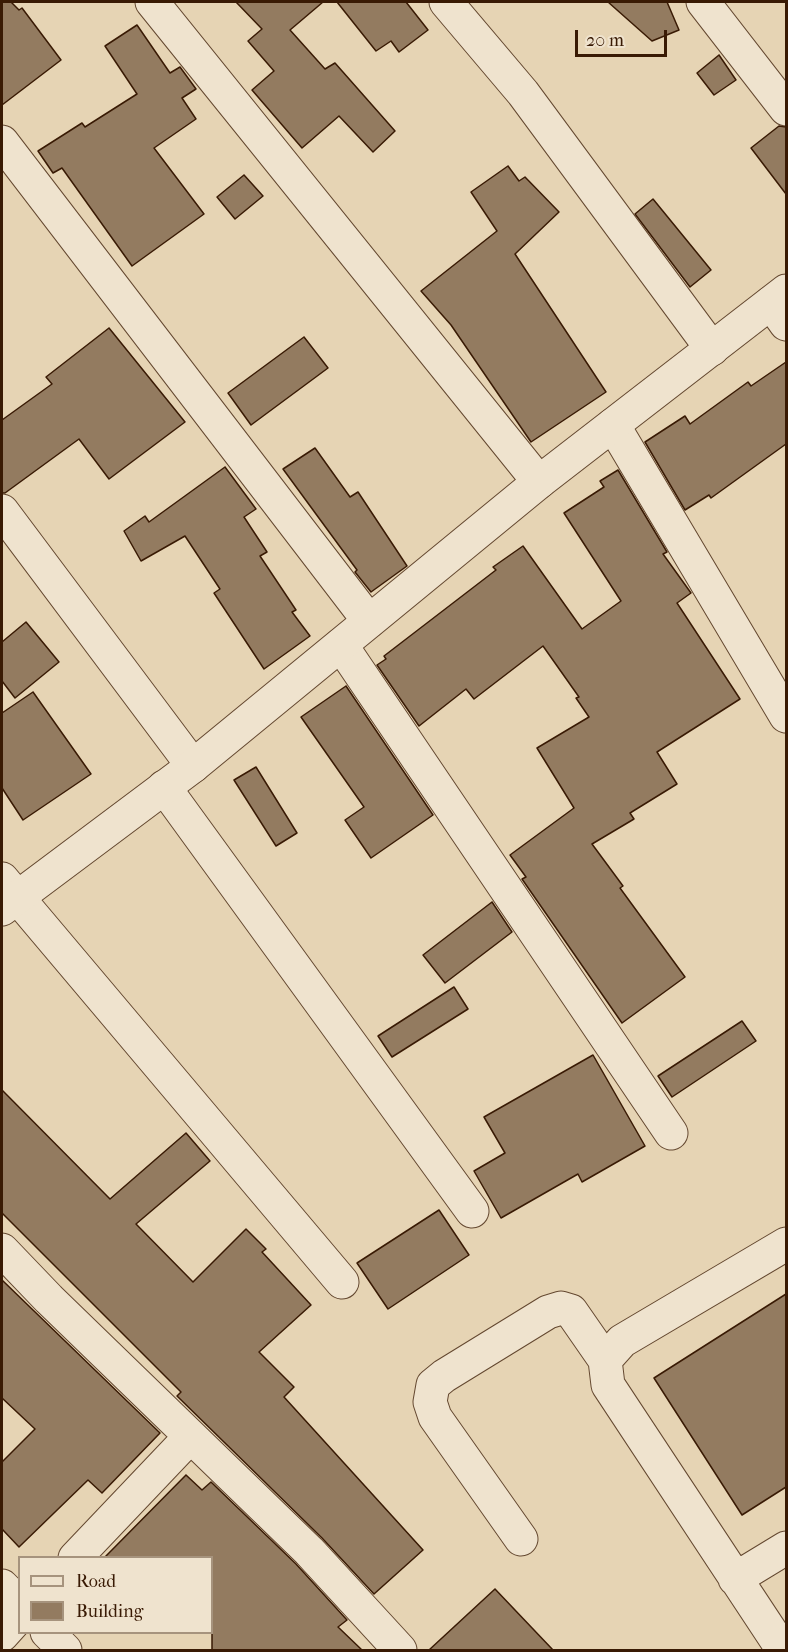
<!DOCTYPE html>
<style>
body{margin:0}
#map{position:relative;width:788px;height:1652px;overflow:hidden;background:#e6d4b4;font-family:"IM FELL French Canon",serif}
canvas{display:block}
.frame{position:absolute;inset:0;border:3px solid #391a04;pointer-events:none}
.legend{position:absolute;left:18px;top:1556px;width:195px;height:78px;box-sizing:border-box;background:#efe3ce;border:2px solid #a6937d;margin:0;padding:8px 10px;list-style:none;font-size:18px;color:#391a04}
.legend li{display:flex;align-items:center;gap:12px;height:30px}
.legend b{width:30px;border:2px solid #a6937d}
.scale{position:absolute;left:575px;top:30px;width:92px;height:27px;box-sizing:border-box;border:3px solid #391a04;border-top:0;padding-left:8px;font-size:18px;line-height:21px;white-space:nowrap;color:#391a04;-webkit-text-stroke:4px #efe3ce;paint-order:stroke}
</style>
<div id="map">
<canvas width="788" height="1652"></canvas>
<div class="frame"></div>
<ul class="legend">
<li><b style="height:8px;background:#efe3ce"></b>Road</li>
<li><b style="height:16px;background:#937b60"></b>Building</li>
</ul>
<div class="scale">20 m</div>
</div>
<script>
const g = document.querySelector('canvas').getContext('2d');
g.lineJoin = 'round';
function fillPath(path, color) {
  g.fillStyle = color;
  g.fill(path, 'evenodd');
}
function poly(rows) {
  const path = new Path2D();
  for (const r of rows) {
    path.moveTo(r[0], r[1]);
    for (let i = 2; i < r.length; i += 2) path.lineTo(r[i], r[i + 1]);
  }
  return path;
}
function trace(path, color, width, dash) {
  g.strokeStyle = color;
  g.lineWidth = width;
  g.lineCap = dash ? 'butt' : 'round';
  g.setLineDash(dash || []);
  g.stroke(path);
}
const building = poly([
 [2,2,11,2,19,10,22,8,61,60,2,105,2,2],
 [236,2,323,2,290,30,325,69,335,63,395,131,373,152,339,116,302,148,252,90,274,71,248,41,262,29,236,2],
 [337,2,406,2,428,30,399,52,391,41,376,51,337,2],
 [608,2,667,2,679,30,652,41,608,2],
 [137,25,170,73,180,67,196,89,182,98,196,119,154,148,204,214,132,266,62,168,53,173,38,151,82,123,85,127,137,94,105,46,137,25],
 [719,55,736,80,714,95,697,73,719,55],
 [779,126,786,127,786,194,751,148,779,126],
 [508,166,519,181,525,177,559,212,515,254,606,392,531,442,451,325,421,291,497,231,471,192,508,166],
 [244,175,263,196,235,219,217,197,244,175],
 [653,199,711,270,690,287,635,214,653,199],
 [109,328,185,422,109,479,79,439,5,493,2,493,2,420,52,384,46,377,109,328],
 [304,337,328,368,251,425,228,393,304,337],
 [786,362,786,444,711,498,709,495,685,510,645,442,685,416,690,424,748,382,751,386,786,362],
 [315,448,350,497,358,492,407,566,371,592,355,572,357,570,283,469,315,448],
 [225,467,256,509,244,517,267,552,260,556,296,610,292,612,310,636,264,669,214,593,220,589,185,536,141,561,124,531,145,516,149,522,225,467],
 [618,470,667,552,663,554,691,593,677,603,740,699,657,752,677,784,630,813,634,819,592,844,623,886,620,888,685,977,622,1023,522,879,526,877,510,855,574,808,537,748,589,717,576,698,579,697,543,646,474,699,466,689,419,726,377,665,386,659,384,656,496,570,493,567,523,546,582,629,621,601,564,513,604,487,600,481,618,470],
 [26,622,59,662,15,698,2,681,2,642,26,622],
 [346,686,433,815,371,858,345,820,364,807,301,717,346,686],
 [33,692,91,774,23,820,2,788,2,713,33,692],
 [256,767,297,833,276,846,234,780,256,767],
 [492,902,512,932,445,983,423,955,492,902],
 [454,987,468,1009,392,1057,378,1036,454,987],
 [742,1021,756,1041,672,1097,658,1076,742,1021],
 [593,1055,645,1146,582,1182,578,1174,501,1218,474,1171,505,1153,484,1117,593,1055],
 [2,1090,110,1199,186,1133,210,1161,136,1224,193,1282,246,1229,266,1249,262,1252,311,1305,259,1352,294,1387,284,1397,423,1550,374,1594,322,1538,177,1396,181,1392,2,1213,2,1090],
 [439,1210,469,1255,388,1309,357,1263,439,1210],
 [2,1280,160,1433,102,1493,88,1480,19,1547,2,1529,2,1462,35,1429,2,1398,2,1280],
 [786,1294,786,1487,742,1515,654,1378,786,1294],
 [186,1475,202,1490,211,1482,296,1564,347,1620,338,1627,362,1650,212,1650,212,1557,105,1557,186,1475],
 [495,1589,553,1650,429,1650,495,1589]
]);
fillPath(building, '#937b60');
trace(building, '#391a04', 1.5);
const minor = poly([
 [152,2,539,482],
 [446,2,523,93,712,349],
 [703,2,786,109],
 [2,142,369,621],
 [771,303,786,324],
 [613,425,786,716],
 [2,511,193,766],
 [341,645,671,1133],
 [164,787,472,1211],
 [2,879,342,1282],
 [2,1250,49,1299,309,1551,400,1650],
 [605,1360,622,1341,786,1244],
 [521,1539,435,1417,430,1402,433,1385,444,1376,548,1312,561,1308,571,1311,605,1360,608,1385,783,1650],
 [75,1558,190,1437],
 [735,1579,786,1548],
 [2,1635,20,1615]
]);
const tertiary = poly([
 [2,909,193,766,539,482,786,291],
 [2,1586,20,1604],
 [47,1632,65,1650]
]);
trace(minor, '#644830', 35);
trace(tertiary, '#644830', 35);
trace(minor, '#efe3ce', 33);
trace(tertiary, '#efe3ce', 33);
</script>
